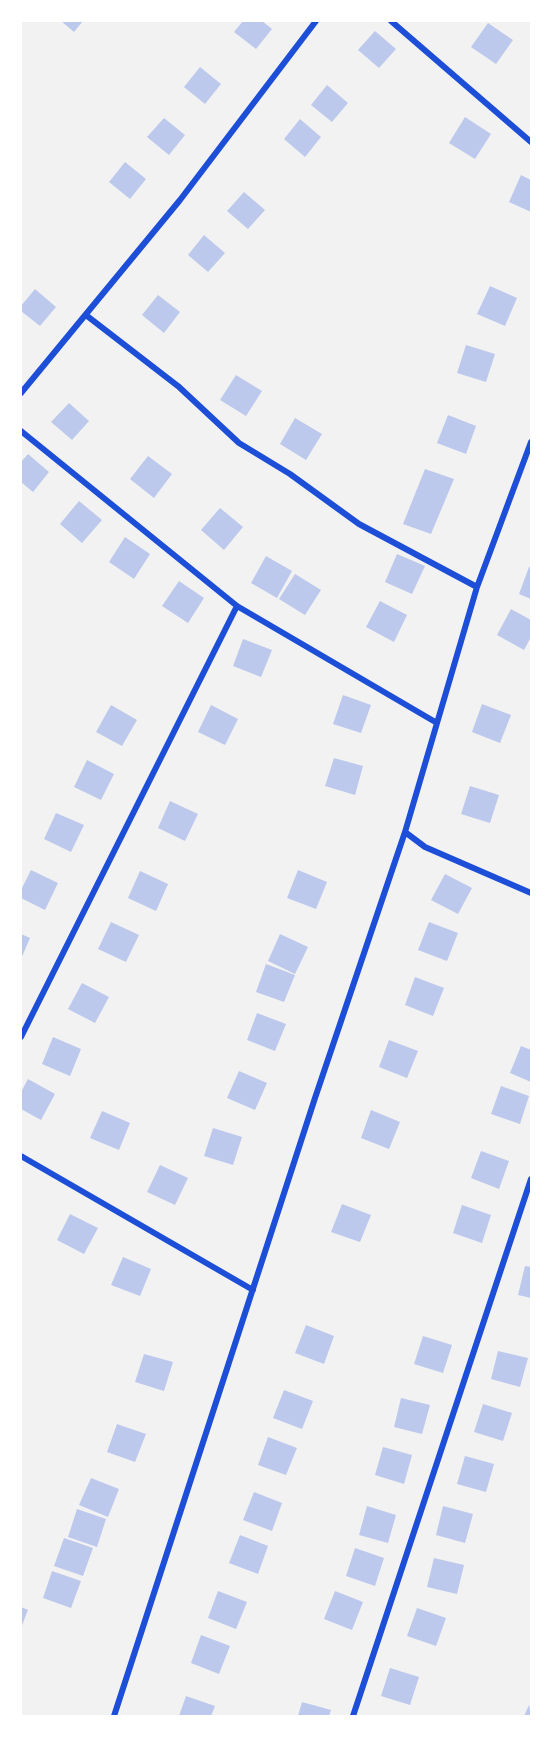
<!DOCTYPE html>
<style>
body{margin:0}
#map{position:relative;width:552px;height:1737px;overflow:hidden;background:#f2f2f2;font-family:"Source Sans 3",sans-serif}
canvas{display:block}
.frame{position:absolute;inset:0;border:22px solid #fff;pointer-events:none}
</style>
<div id="map">
<canvas width="552" height="1737"></canvas>
<div class="frame"></div>
</div>
<script>
const g = document.querySelector('canvas').getContext('2d');
g.lineJoin = 'round';
function fillPath(path, color) {
  g.fillStyle = color;
  g.fill(path, 'evenodd');
}
function poly(rows) {
  const path = new Path2D();
  for (const r of rows) {
    path.moveTo(r[0], r[1]);
    for (let i = 2; i < r.length; i += 2) path.lineTo(r[i], r[i + 1]);
  }
  return path;
}
function trace(path, color, width, dash) {
  g.strokeStyle = color;
  g.lineWidth = width;
  g.lineCap = dash ? 'butt' : 'round';
  g.setLineDash(dash || []);
  g.stroke(path);
}
fillPath(poly([
 [61,21,83,21,74,32],
 [243,21,262,21,272,29,256,49,234,32],
 [488,23,513,40,496,64,471,47],
 [375,31,396,49,379,68,358,50],
 [200,67,221,84,205,104,184,87],
 [327,85,348,103,332,122,311,105],
 [465,117,491,134,475,159,449,143],
 [164,118,185,135,169,155,147,137],
 [300,119,321,137,305,157,284,139],
 [125,162,146,179,130,199,109,182],
 [521,175,531,180,531,212,509,202],
 [244,192,265,210,248,229,227,211],
 [204,235,225,253,208,272,188,255],
 [490,286,517,298,505,326,477,314],
 [35,289,56,307,40,326,21,311,21,306],
 [158,295,180,312,164,333,142,315],
 [466,345,495,354,486,382,457,373],
 [236,375,262,391,246,416,220,400],
 [69,403,89,421,72,440,51,422],
 [448,415,476,426,466,454,437,443],
 [295,418,322,434,306,460,280,444],
 [28,454,49,472,33,492,21,482,21,462],
 [148,456,172,474,154,498,130,479],
 [425,469,454,479,431,534,403,524],
 [79,501,102,520,82,543,60,524],
 [220,508,243,527,224,550,201,530],
 [125,537,150,554,134,579,109,562],
 [397,554,425,566,412,594,385,582],
 [266,556,292,571,277,598,251,583],
 [529,567,531,567,531,599,519,594],
 [295,574,321,590,305,615,279,599],
 [179,581,204,598,188,623,162,606],
 [380,601,407,615,394,642,366,627],
 [511,609,531,620,531,637,524,650,497,635],
 [243,639,272,650,261,677,233,666],
 [343,695,371,705,361,733,333,724],
 [482,704,511,715,500,743,472,732],
 [111,705,137,720,122,746,96,732],
 [211,705,238,719,225,745,198,732],
 [334,758,363,766,355,795,325,786],
 [87,760,114,774,101,800,74,787],
 [470,786,499,795,490,823,461,814],
 [170,801,198,814,185,841,158,828],
 [56,813,84,825,71,852,44,839],
 [31,870,58,883,45,910,21,898,21,890],
 [298,870,327,882,316,909,287,898],
 [140,871,168,884,156,911,128,898],
 [445,874,472,888,458,914,431,900],
 [111,922,139,935,126,962,98,949],
 [429,922,458,933,447,961,418,950],
 [21,934,30,938,21,959],
 [280,934,308,947,295,974,268,961],
 [266,964,295,975,284,1002,256,992],
 [415,977,444,988,433,1016,405,1005],
 [82,983,109,997,95,1023,68,1009],
 [257,1013,286,1024,275,1051,247,1040],
 [53,1037,81,1049,70,1076,42,1064],
 [389,1040,418,1051,407,1078,379,1067],
 [521,1046,531,1050,531,1082,510,1073],
 [239,1071,267,1083,255,1110,227,1098],
 [28,1079,55,1094,41,1120,21,1109,21,1092],
 [501,1086,529,1096,520,1124,491,1114],
 [371,1110,400,1122,389,1149,361,1138],
 [102,1111,130,1123,119,1150,90,1138],
 [213,1128,242,1137,233,1165,204,1156],
 [481,1151,509,1161,499,1189,471,1178],
 [160,1165,188,1178,175,1205,147,1192],
 [342,1204,371,1215,360,1242,331,1232],
 [462,1205,491,1215,482,1243,453,1233],
 [70,1214,98,1228,84,1254,57,1240],
 [123,1257,151,1269,140,1296,111,1285],
 [525,1266,531,1267,531,1298,518,1295],
 [306,1325,334,1336,324,1364,295,1353],
 [423,1336,452,1345,443,1373,414,1364],
 [498,1351,528,1358,520,1387,491,1379],
 [144,1354,173,1362,164,1391,135,1382],
 [284,1390,313,1401,302,1429,273,1418],
 [401,1398,430,1405,422,1434,394,1427],
 [483,1404,512,1413,503,1441,474,1432],
 [117,1424,146,1434,135,1462,107,1452],
 [268,1437,297,1448,286,1475,258,1465],
 [383,1447,412,1455,404,1484,375,1475],
 [465,1456,494,1464,486,1492,457,1484],
 [91,1478,119,1489,108,1517,79,1505],
 [254,1492,282,1503,272,1531,243,1520],
 [367,1506,396,1515,388,1543,359,1535],
 [443,1506,473,1514,465,1543,436,1535],
 [77,1509,106,1519,97,1547,68,1537],
 [240,1535,268,1546,258,1574,229,1563],
 [64,1538,93,1548,83,1576,54,1566],
 [355,1548,384,1558,375,1586,346,1576],
 [434,1558,464,1565,457,1594,427,1587],
 [52,1571,81,1581,71,1608,43,1598],
 [218,1591,247,1602,236,1629,208,1618],
 [335,1591,363,1602,352,1630,324,1619],
 [21,1607,28,1610,21,1628],
 [417,1608,446,1618,436,1646,407,1636],
 [201,1635,230,1646,219,1674,191,1663],
 [390,1668,419,1677,410,1705,381,1696],
 [186,1696,215,1706,211,1716,179,1716],
 [302,1702,331,1710,329,1716,298,1716],
 [529,1705,531,1716,524,1716]
]), '#bdc9ec');
trace(poly([
 [391,21,531,142],
 [86,315,178,386,239,443,290,474,359,524,477,587],
 [21,393,180,200,316,21],
 [21,431,237,606,437,723],
 [405,832,425,847,531,893],
 [21,1037,237,606],
 [21,1156,253,1290],
 [114,1716,315,1098,405,832,477,587,531,442],
 [353,1716,531,1179]
]), '#1d4ed8', 6);
</script>
